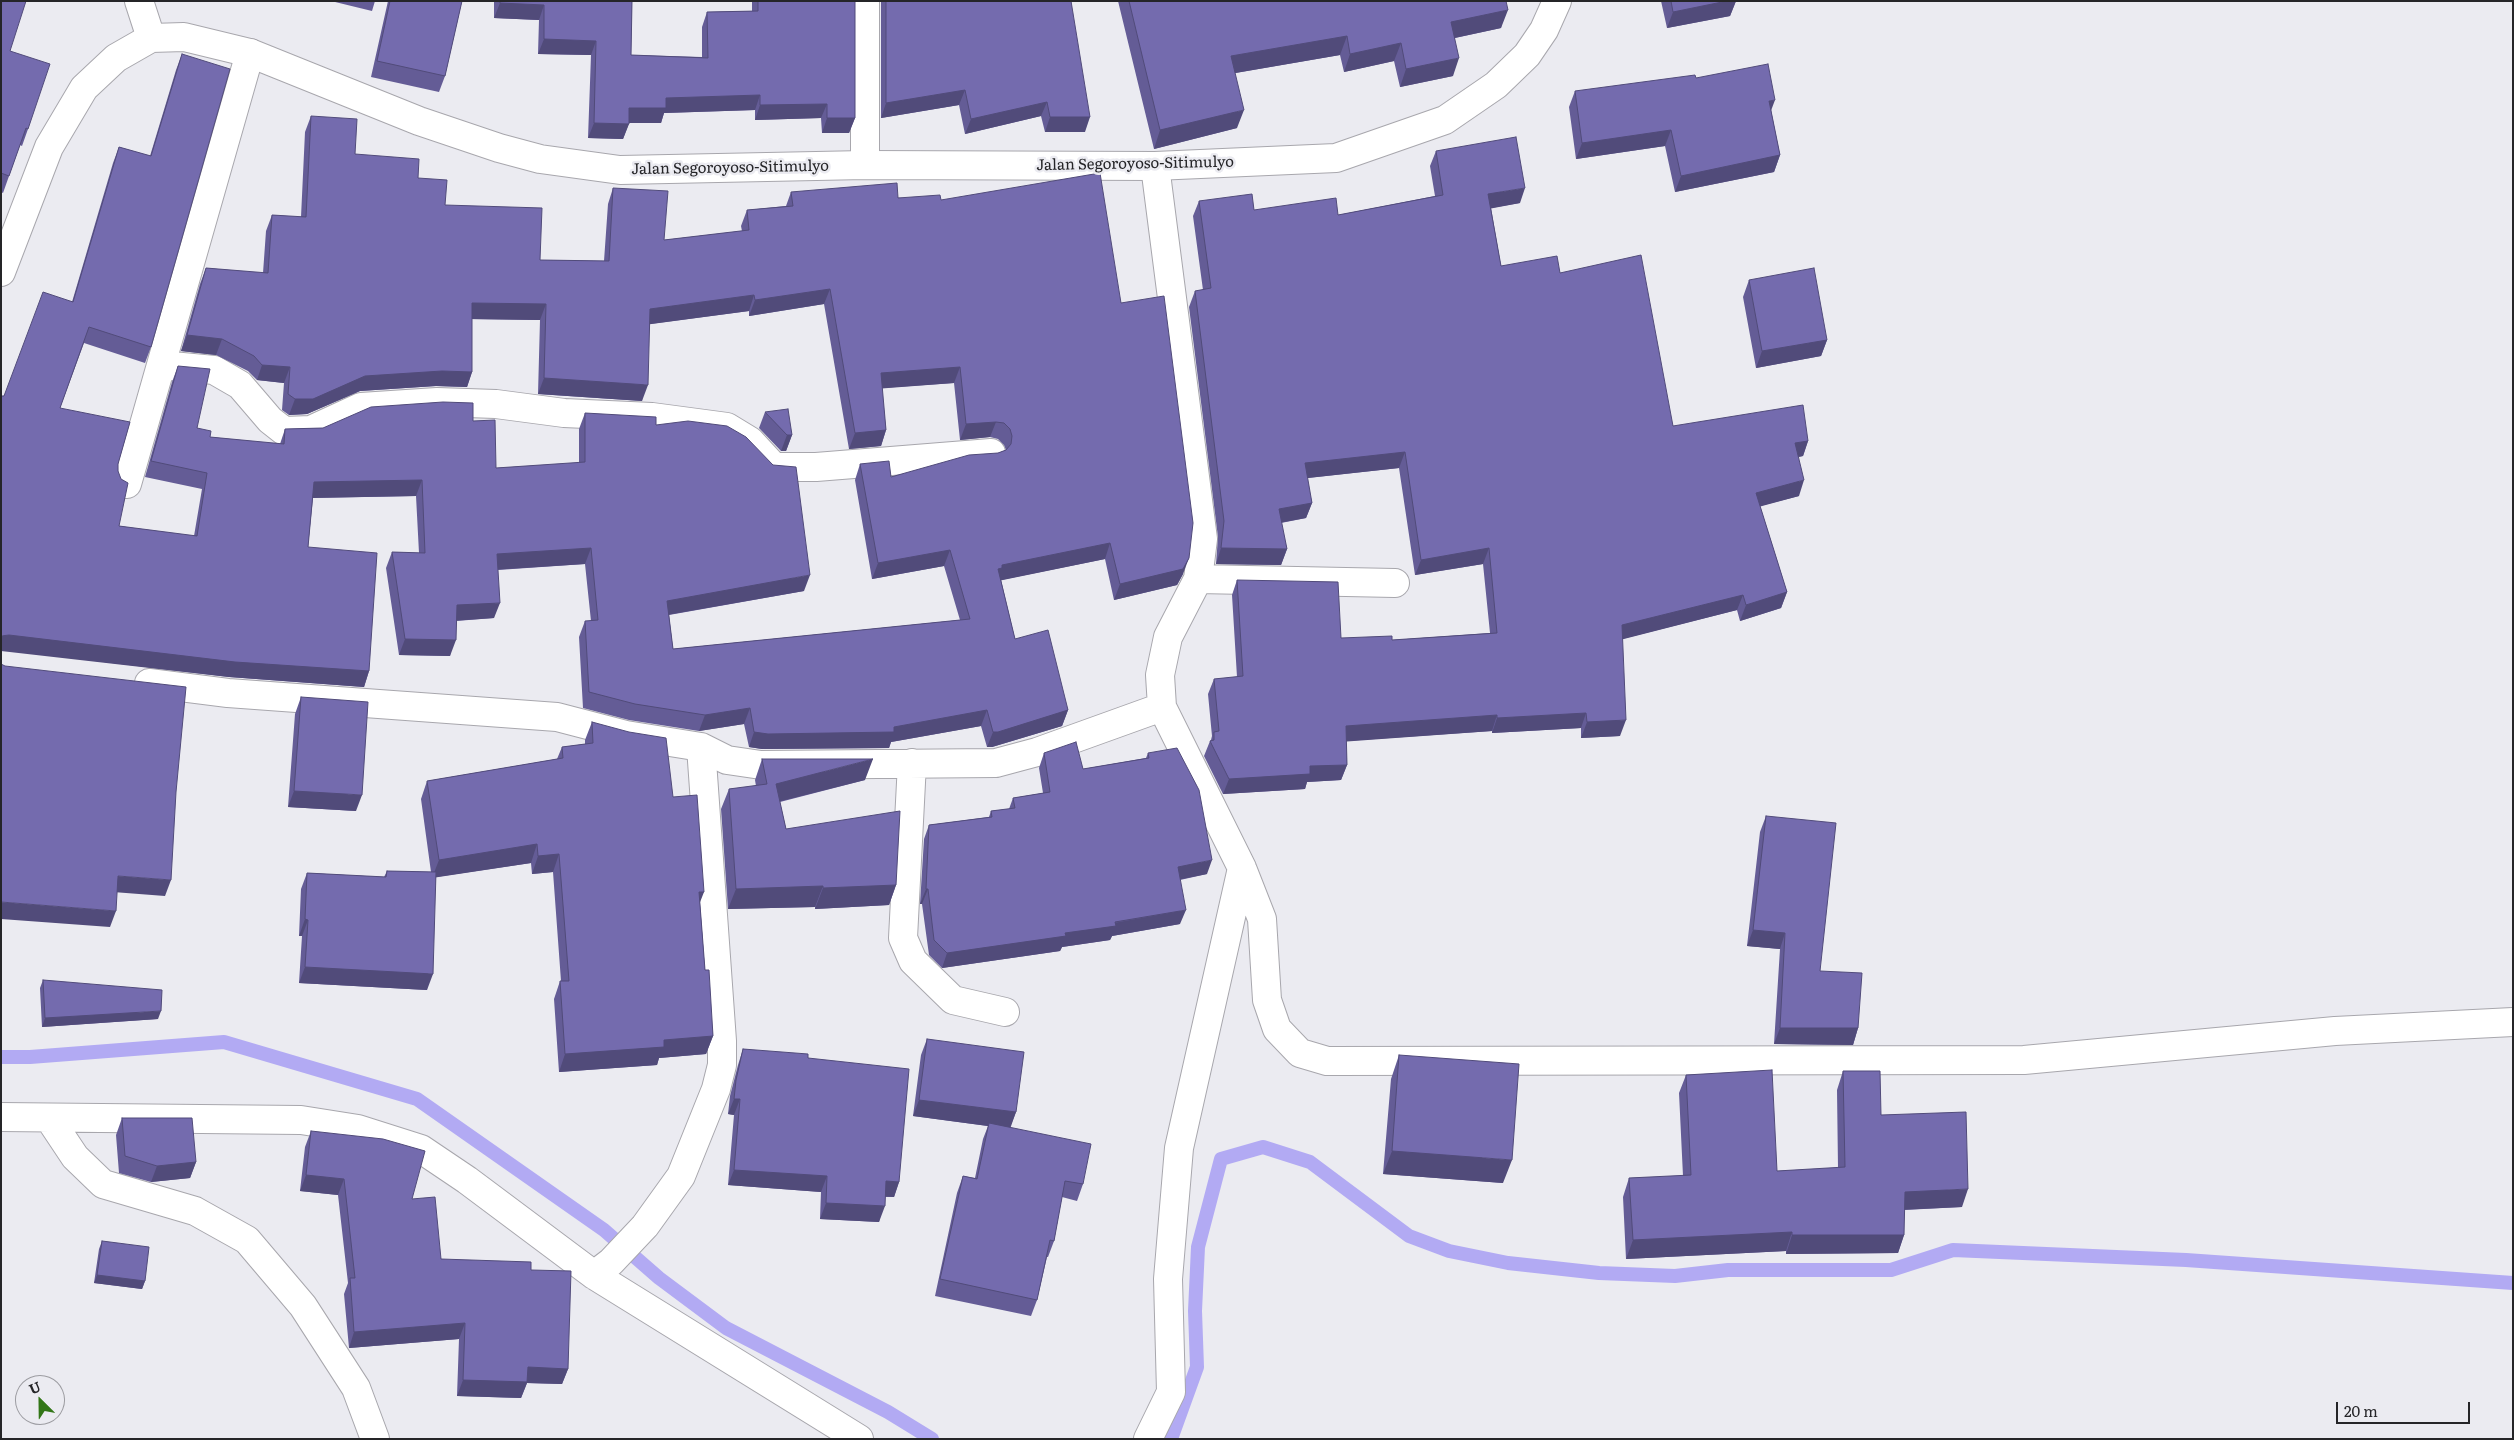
<!DOCTYPE html>
<style>
body{margin:0}
#map{position:relative;width:2514px;height:1440px;overflow:hidden;background:#ebebf1;font-family:Literata,serif}
canvas{display:block}
.frame{position:absolute;inset:0;border:2px solid #252528;pointer-events:none}
.north{position:absolute;left:15px;top:1375px;width:50px;height:50px;box-sizing:border-box;background:#ebebf1;border:1px solid #9c9ca1;border-radius:50%;rotate:337deg;font-size:14px;font-weight:700;line-height:20px;text-align:center;color:#252528}
.north::after{content:'';display:block;margin:auto;width:18px;height:22px;background:#327617;clip-path:polygon(50% 0,100% 100%,50% 72%,0 100%)}
.scale{position:absolute;left:2336px;top:1402px;width:134px;height:22px;box-sizing:border-box;border:2px solid #252528;border-top:0;padding-left:6px;font-size:15px;line-height:18px;white-space:nowrap;color:#252528;-webkit-text-stroke:4px #ebebf1;paint-order:stroke}
</style>
<div id="map">
<canvas width="2514" height="1440"></canvas>
<div class="frame"></div>
<div class="north">U</div>
<div class="scale">20 m</div>
</div>
<script>
const g = document.querySelector('canvas').getContext('2d');
g.lineJoin = 'round';
function poly(rows) {
  const path = new Path2D();
  for (const r of rows) {
    path.moveTo(r[0], r[1]);
    for (let i = 2; i < r.length; i += 2) path.lineTo(r[i], r[i + 1]);
  }
  return path;
}
function trace(path, color, width, dash) {
  g.strokeStyle = color;
  g.lineWidth = width;
  g.lineCap = dash ? 'butt' : 'round';
  g.setLineDash(dash || []);
  g.stroke(path);
}
function fillPath(path, color) {
  g.fillStyle = color;
  g.fill(path, 'evenodd');
}
function drawText(font, color, halo, rows, align = 'center') {
  g.font = font + ' Literata,serif';
  g.lineWidth = 5;
  g.setLineDash([]);
  g.textBaseline = 'middle';
  g.strokeStyle = halo;
  g.fillStyle = color;
  for (const [text, x, y, turn = 0] of rows) {
    g.save();
    g.translate(x, y);
    g.rotate((+turn || 0) * Math.PI / 180);
    g.textAlign = isNaN(turn) ? turn : align;
    if (halo) g.strokeText(text, 0, 0);
    g.fillText(text, 0, 0);
    g.restore();
  }
}
trace(poly([
 [1,1057,30,1057,224,1042,417,1099,604,1230,659,1278,726,1328,888,1412,932,1439],
 [1171,1439,1197,1367,1195,1311,1198,1247,1221,1159,1263,1147,1310,1162,1409,1236,1449,1251,1508,1263,1599,1273,1675,1276,1728,1270,1891,1270,1953,1250,2186,1260,2513,1283]
]), '#b2aaf3', 14);
const street = poly([
 [139,1,151,38],
 [865,1,865,165],
 [1155,166,1203,539,1198,579,1168,637,1160,675,1162,707,1242,868,1262,919,1267,1000,1277,1029,1300,1053,1327,1061,2024,1060,2335,1031,2513,1022],
 [161,365,214,370,240,385,270,420,284,431,311,430,361,407,437,402,496,404,564,413,652,417,727,427,750,441,774,467,816,467,991,453],
 [127,484,250,53],
 [1198,579,1395,583],
 [149,683,228,693,557,717,626,735,701,747,727,760,761,765,996,763,1037,752,1162,707],
 [912,763,903,938,913,961,953,1000,1005,1012],
 [1,1117,301,1120,358,1129,421,1149,467,1180,594,1275,859,1439],
 [49,1118,75,1157,103,1184,195,1211,247,1240,303,1306,356,1388,375,1439],
 [594,1275,611,1262,645,1226,681,1176,716,1089,722,1065,722,1041,701,747],
 [1148,1439,1171,1392,1168,1279,1179,1148,1242,868]
]);
const secondary = poly([
 [1,272,49,147,84,88,116,58,151,38,184,37,250,53,419,121,499,148,540,159,620,170,865,165,1155,166,1336,158,1445,120,1496,85,1527,55,1544,30,1557,1]
]);
trace(street, '#a8a7ad', 30);
trace(secondary, '#a8a7ad', 30);
trace(street, '#fff', 28);
trace(secondary, '#fff', 28);
fillPath(poly([
 [1,1,10,51,28,129,22,146,20,145,3,193,1,192],
 [331,1,375,1,372,11],
 [388,1,462,1,445,76,439,92,371,77],
 [494,1,632,1,631,55,702,57,702,27,707,12,752,11,752,1,855,1,855,118,849,133,822,133,821,118,755,120,755,110,664,113,661,123,629,123,623,139,588,138,591,55,538,54,539,20,494,18],
 [881,1,1071,1,1085,132,1045,132,1041,116,965,134,959,105,881,118],
 [1118,1,1506,1,1501,28,1455,38,1453,76,1400,87,1394,61,1344,72,1340,55,1235,73,1237,128,1154,149],
 [1661,1,1736,1,1730,16,1667,28],
 [182,54,151,347,145,363,84,343,60,408,118,464,119,526,194,536,202,489,145,477,172,382,178,366,197,428,210,437,280,444,285,429,323,428,473,421,496,468,579,463,579,429,585,413,656,425,804,591,669,615,673,649,960,620,944,566,872,579,855,480,860,464,891,477,998,453,1006,450,1004,445,998,439,990,437,960,440,954,383,882,388,886,430,881,446,849,449,824,304,749,316,749,311,650,324,642,401,538,394,540,320,472,319,472,372,467,387,436,386,360,391,307,414,289,415,282,410,284,383,257,380,248,371,216,355,181,351,200,284,206,268,263,273,266,231,272,215,301,217,305,132,311,116,355,154,418,178,445,205,540,260,604,261,608,204,613,188,664,240,742,231,741,226,747,210,786,206,791,192,941,200,1121,303,1183,574,1177,585,1114,600,1105,559,1001,580,1015,639,1068,710,1062,726,992,747,987,747,981,726,891,742,889,748,762,749,749,747,744,724,699,731,629,720,583,708,579,637,585,621,591,621,585,564,498,570,494,618,456,621,450,656,399,655,386,568,392,552,419,553,416,496,313,498,308,547,369,671,364,687,229,677,3,650,4,396,72,302,113,163,119,147,150,156,176,70],
 [1575,91,1771,110,1780,155,1774,172,1675,192,1665,146,1576,159,1569,107],
 [1436,151,1520,203,1491,208,1501,266,1560,273,1673,426,1808,441,1803,456,1798,457,1799,496,1760,506,1787,592,1781,608,1740,621,1737,610,1622,639,1620,736,1581,738,1581,728,1492,733,1492,731,1346,741,1347,765,1341,780,1307,782,1305,789,1223,794,1204,756,1210,741,1211,740,1212,736,1208,694,1214,679,1237,677,1232,595,1237,580,1341,638,1392,640,1490,633,1483,564,1415,575,1399,468,1307,478,1312,503,1306,518,1281,523,1287,549,1281,565,1216,564,1218,537,1189,307,1195,291,1203,290,1193,216,1199,201,1254,210,1338,215,1435,196,1430,166],
 [1749,280,1827,340,1821,356,1756,368,1743,297],
 [765,412,792,435,786,451,781,451,759,428],
 [301,697,356,811,288,807,295,714],
 [592,722,673,797,700,903,705,970,713,1036,706,1054,659,1058,657,1065,559,1072,554,999,560,981,561,981,553,872,532,874,531,863,436,877,427,990,299,983,302,936,299,936,301,889,307,873,384,877,387,871,431,872,421,799,427,781,557,759,562,747,585,744,585,740],
 [1044,753,1083,769,1146,758,1148,753,1207,874,1180,880,1180,924,1112,936,1110,940,1062,947,1060,951,942,968,929,955,922,904,920,904,924,839,929,825,989,817,991,811,1009,809,1013,798,1043,793,1039,768],
 [762,759,865,780,780,802,786,829,896,885,889,905,815,909,815,907,728,909,721,809,729,789,756,786,755,780],
 [1766,816,1820,971,1858,1028,1853,1045,1774,1044,1780,949,1747,946,1760,832],
 [43,980,158,1019,42,1027,40,988],
 [927,1039,1016,1112,1010,1127,1083,1184,1077,1201,1062,1197,1054,1241,1048,1257,1047,1257,1037,1300,1031,1316,935,1296,957,1193,963,1176,975,1178,983,1139,988,1126,913,1116,921,1055],
 [743,1049,808,1058,899,1182,894,1197,885,1197,879,1222,820,1219,821,1192,728,1185,734,1115,728,1114,730,1096,738,1065],
 [1399,1055,1503,1183,1383,1174,1391,1079],
 [1843,1071,1881,1115,1962,1207,1904,1210,1904,1235,1898,1253,1786,1254,1786,1251,1626,1259,1623,1197,1629,1178,1683,1176,1679,1093,1686,1075,1777,1171,1838,1168,1837,1090],
 [122,1118,196,1162,190,1178,151,1182,119,1173,116,1135],
 [311,1131,412,1199,441,1259,531,1270,568,1369,562,1384,527,1383,521,1398,457,1396,459,1339,349,1348,344,1294,348,1283,338,1195,300,1191,305,1147],
 [102,1241,145,1281,142,1289,94,1283,99,1249]
]), '#645c96');
fillPath(poly([
 [1727,1,1736,1,1730,16,1667,28,1673,12],
 [500,3,544,5,539,20,494,18],
 [1508,10,1501,28,1445,40,1451,22],
 [1347,36,1340,55,1224,75,1231,56],
 [544,39,596,41,591,55,538,54],
 [1401,43,1394,61,1344,72,1350,54],
 [1459,58,1453,76,1400,87,1406,69],
 [965,90,959,105,881,118,886,103],
 [760,95,755,110,664,113,661,123,624,123,629,108,666,98],
 [1775,100,1769,116,1769,101],
 [1047,102,1041,116,965,134,971,119],
 [827,104,821,118,755,120,760,105],
 [1244,110,1237,128,1154,149,1160,130],
 [1050,117,1090,117,1085,132,1045,132],
 [827,118,855,118,849,133,822,133],
 [594,123,629,124,623,139,588,138],
 [1671,130,1665,146,1576,159,1582,143],
 [1780,155,1774,172,1675,192,1681,176],
 [1525,188,1520,203,1483,210,1488,194],
 [830,289,824,304,749,316,755,300],
 [754,295,749,311,644,325,650,309],
 [472,303,546,304,540,320,466,319],
 [187,335,222,339,216,355,181,351],
 [1827,340,1821,356,1756,368,1762,351],
 [262,365,290,367,284,383,257,380],
 [960,367,954,383,875,389,881,373],
 [442,371,472,372,467,387,436,386,360,391,307,414,289,415,295,399,365,376],
 [544,378,648,385,642,401,538,394],
 [996,422,990,437,960,440,966,424],
 [886,430,881,446,849,449,855,433],
 [787,435,792,435,786,451,781,451],
 [1808,441,1803,456,1789,459,1795,443],
 [1405,452,1399,468,1299,479,1305,463],
 [422,480,416,496,308,498,314,482],
 [1804,480,1799,496,1751,509,1756,493],
 [1312,503,1306,518,1273,524,1279,509],
 [1110,543,1105,559,998,581,998,569,1002,565],
 [591,548,585,564,491,570,497,554],
 [1221,548,1287,549,1281,565,1216,564],
 [1489,548,1483,564,1415,575,1421,560],
 [950,550,944,566,872,579,878,563],
 [1189,558,1183,574,1177,585,1114,600,1120,584],
 [810,575,804,591,661,616,667,601],
 [1787,592,1781,608,1740,621,1746,605],
 [1743,595,1737,610,1616,641,1622,625],
 [500,603,494,618,451,621,457,605],
 [9,635,369,671,364,687,229,677,1,651,1,636],
 [405,639,456,640,450,656,399,655],
 [750,708,744,724,699,731,705,715],
 [987,710,981,726,891,742,889,748,762,749,749,747,754,732,894,727],
 [1068,710,1062,726,992,747,987,747,993,732],
 [1586,713,1581,728,1492,733,1497,718],
 [1497,715,1492,731,1340,742,1346,726],
 [1626,720,1620,736,1581,738,1587,722],
 [873,759,865,780,769,804,776,784],
 [1347,765,1341,780,1307,782,1305,789,1223,794,1229,779,1310,766],
 [294,791,362,795,356,811,288,807],
 [537,844,531,863,432,878,439,860],
 [559,854,553,872,532,874,538,856],
 [1212,860,1207,874,1172,881,1178,867],
 [118,876,171,880,165,896,113,892],
 [896,885,889,905,815,909,823,888],
 [823,886,815,907,728,909,736,889],
 [926,889,928,889,922,904,920,904],
 [699,892,704,892,697,910],
 [1,902,116,911,110,927,1,919],
 [1186,910,1180,924,1112,936,1110,940,1062,947,1060,951,942,968,947,953],
 [305,919,308,920,302,936,299,936],
 [1753,930,1785,933,1780,949,1747,946],
 [305,967,433,974,427,990,299,983],
 [161,1011,158,1019,42,1027,45,1018],
 [1780,1028,1858,1028,1853,1045,1774,1044],
 [713,1036,706,1054,659,1058,657,1065,559,1072,565,1054,664,1040],
 [734,1099,740,1099,734,1115,728,1114],
 [919,1100,1016,1112,1010,1129,989,1123,988,1126,913,1116],
 [1392,1151,1512,1160,1503,1183,1383,1174],
 [196,1162,190,1178,151,1182,157,1166],
 [734,1170,827,1176,821,1192,728,1185],
 [306,1175,344,1179,338,1195,300,1191],
 [886,1181,899,1182,894,1197,880,1196],
 [1968,1189,1962,1207,1898,1210,1905,1192],
 [826,1203,885,1206,879,1222,820,1219],
 [1792,1232,1786,1251,1626,1259,1633,1240],
 [1792,1235,1904,1235,1898,1253,1786,1254],
 [97,1275,145,1281,142,1289,94,1283],
 [465,1323,459,1339,349,1348,354,1332],
 [528,1367,568,1369,562,1384,527,1383,521,1398,457,1396,463,1380]
]), '#514b7a');
const building = poly([
 [1,1,26,1,10,51,50,64,28,129,26,128,9,176,1,173,1,1],
 [390,1,462,1,445,76,377,61,390,1],
 [500,1,632,1,631,55,708,58,707,12,758,11,758,1,855,1,855,118,827,118,827,104,760,105,760,95,666,98,666,108,629,108,629,124,594,123,596,41,544,39,544,5,500,3,500,1],
 [886,1,1071,1,1090,117,1050,117,1047,102,971,119,965,90,886,103,886,1],
 [1129,1,1506,1,1508,10,1451,22,1459,58,1406,69,1401,43,1350,54,1347,36,1231,56,1244,110,1160,130,1129,1],
 [1671,1,1727,1,1673,12,1671,1],
 [182,54,230,69,151,347,89,327,60,408,130,422,118,464,118,471,121,479,128,483,119,526,197,536,207,473,151,461,178,366,210,369,197,428,211,431,210,437,284,444,285,429,323,428,371,407,443,402,473,403,473,421,495,420,496,468,585,462,585,413,656,417,656,425,688,421,727,426,746,437,773,465,796,467,810,575,667,601,673,649,970,619,950,550,878,563,860,464,889,461,891,477,969,455,998,453,1006,450,1011,444,1012,436,1010,429,1004,423,996,422,966,424,960,367,881,373,886,430,855,433,830,289,755,300,754,295,650,309,648,385,544,378,546,304,472,303,472,372,442,371,365,376,313,399,295,399,288,394,290,367,262,365,254,356,222,339,187,335,206,268,268,273,272,215,306,217,311,116,357,119,355,154,419,159,418,178,447,180,445,205,542,208,540,260,609,261,613,188,668,191,664,240,749,230,747,210,793,206,791,192,897,183,898,198,940,195,941,200,1100,173,1121,303,1164,296,1193,523,1189,558,1183,569,1120,584,1110,543,1002,565,1002,568,998,569,1015,639,1048,630,1068,710,998,732,993,732,987,710,894,727,894,732,768,734,754,732,750,708,705,715,635,704,589,692,585,621,598,620,591,548,497,554,500,603,457,605,456,640,405,639,392,552,425,553,422,480,314,482,308,547,377,553,369,671,235,662,9,635,1,636,1,396,4,396,43,292,73,302,119,147,151,156,182,54],
 [1768,64,1775,100,1769,101,1780,155,1681,176,1671,130,1582,143,1575,91,1695,75,1696,78,1768,64],
 [1516,137,1525,188,1488,194,1501,266,1557,256,1560,273,1641,255,1673,426,1803,405,1808,441,1795,443,1804,480,1756,493,1787,592,1746,605,1743,595,1622,625,1626,720,1587,722,1586,713,1497,718,1497,715,1346,726,1347,765,1310,766,1310,774,1229,779,1210,741,1214,740,1214,732,1219,731,1214,679,1243,676,1237,580,1338,582,1341,638,1392,636,1392,640,1497,633,1489,548,1421,560,1405,452,1305,463,1312,503,1279,509,1287,549,1221,548,1224,521,1195,291,1211,288,1199,201,1252,194,1254,210,1336,198,1338,215,1443,195,1436,151,1516,137],
 [1814,268,1827,340,1762,351,1749,280,1814,268],
 [788,409,792,435,787,435,765,412,788,409],
 [1,664,5,666,186,687,176,792,171,880,118,876,116,911,1,902,1,664],
 [301,697,368,702,362,795,294,791,301,697],
 [592,722,629,732,666,738,673,797,697,795,704,892,699,892,705,970,709,970,713,1036,664,1040,664,1047,565,1054,560,981,569,981,559,854,538,856,537,844,439,860,427,781,563,758,562,747,593,743,592,722],
 [1076,742,1083,769,1149,758,1148,753,1177,748,1199,790,1212,860,1178,867,1186,910,1115,922,1116,926,1065,933,1066,936,947,953,934,940,928,889,926,889,929,825,992,817,991,811,1015,808,1013,798,1050,792,1044,753,1076,742],
 [762,759,873,759,776,784,786,829,900,811,896,885,823,888,823,886,736,889,729,789,767,784,762,759],
 [1766,816,1836,823,1820,971,1862,973,1858,1028,1780,1028,1785,933,1753,930,1766,816],
 [387,871,436,872,433,974,305,967,308,920,305,919,307,873,386,877,387,871],
 [43,980,162,990,161,1011,45,1018,43,980],
 [927,1039,1024,1052,1016,1112,919,1100,927,1039],
 [743,1049,808,1054,808,1058,909,1069,899,1182,886,1181,885,1206,826,1203,827,1176,734,1170,740,1099,734,1099,736,1080,743,1049],
 [1399,1055,1519,1064,1512,1160,1392,1151,1399,1055],
 [1772,1070,1777,1171,1845,1167,1843,1071,1880,1071,1881,1115,1966,1112,1968,1189,1905,1192,1904,1235,1792,1235,1792,1232,1633,1240,1629,1178,1691,1175,1686,1075,1772,1070],
 [122,1118,192,1118,196,1162,157,1166,125,1156,122,1118],
 [989,1123,1091,1144,1083,1184,1065,1181,1054,1241,1050,1240,1037,1300,940,1279,963,1176,977,1179,989,1123],
 [311,1131,383,1139,425,1151,412,1199,435,1197,441,1259,531,1262,531,1270,571,1271,568,1369,528,1367,527,1382,463,1380,465,1323,354,1332,350,1278,355,1278,344,1179,306,1175,311,1131],
 [102,1241,149,1247,145,1281,97,1275,102,1241]
]);
fillPath(building, '#746bae');
trace(building, '#514b7a', 1);
drawText('15px', '#252528', '#ebebf1', [
 ["Jalan Segoroyoso-Sitimulyo",1135,164,-1],
 ["Jalan Segoroyoso-Sitimulyo",730,168,-1]
]);
</script>
